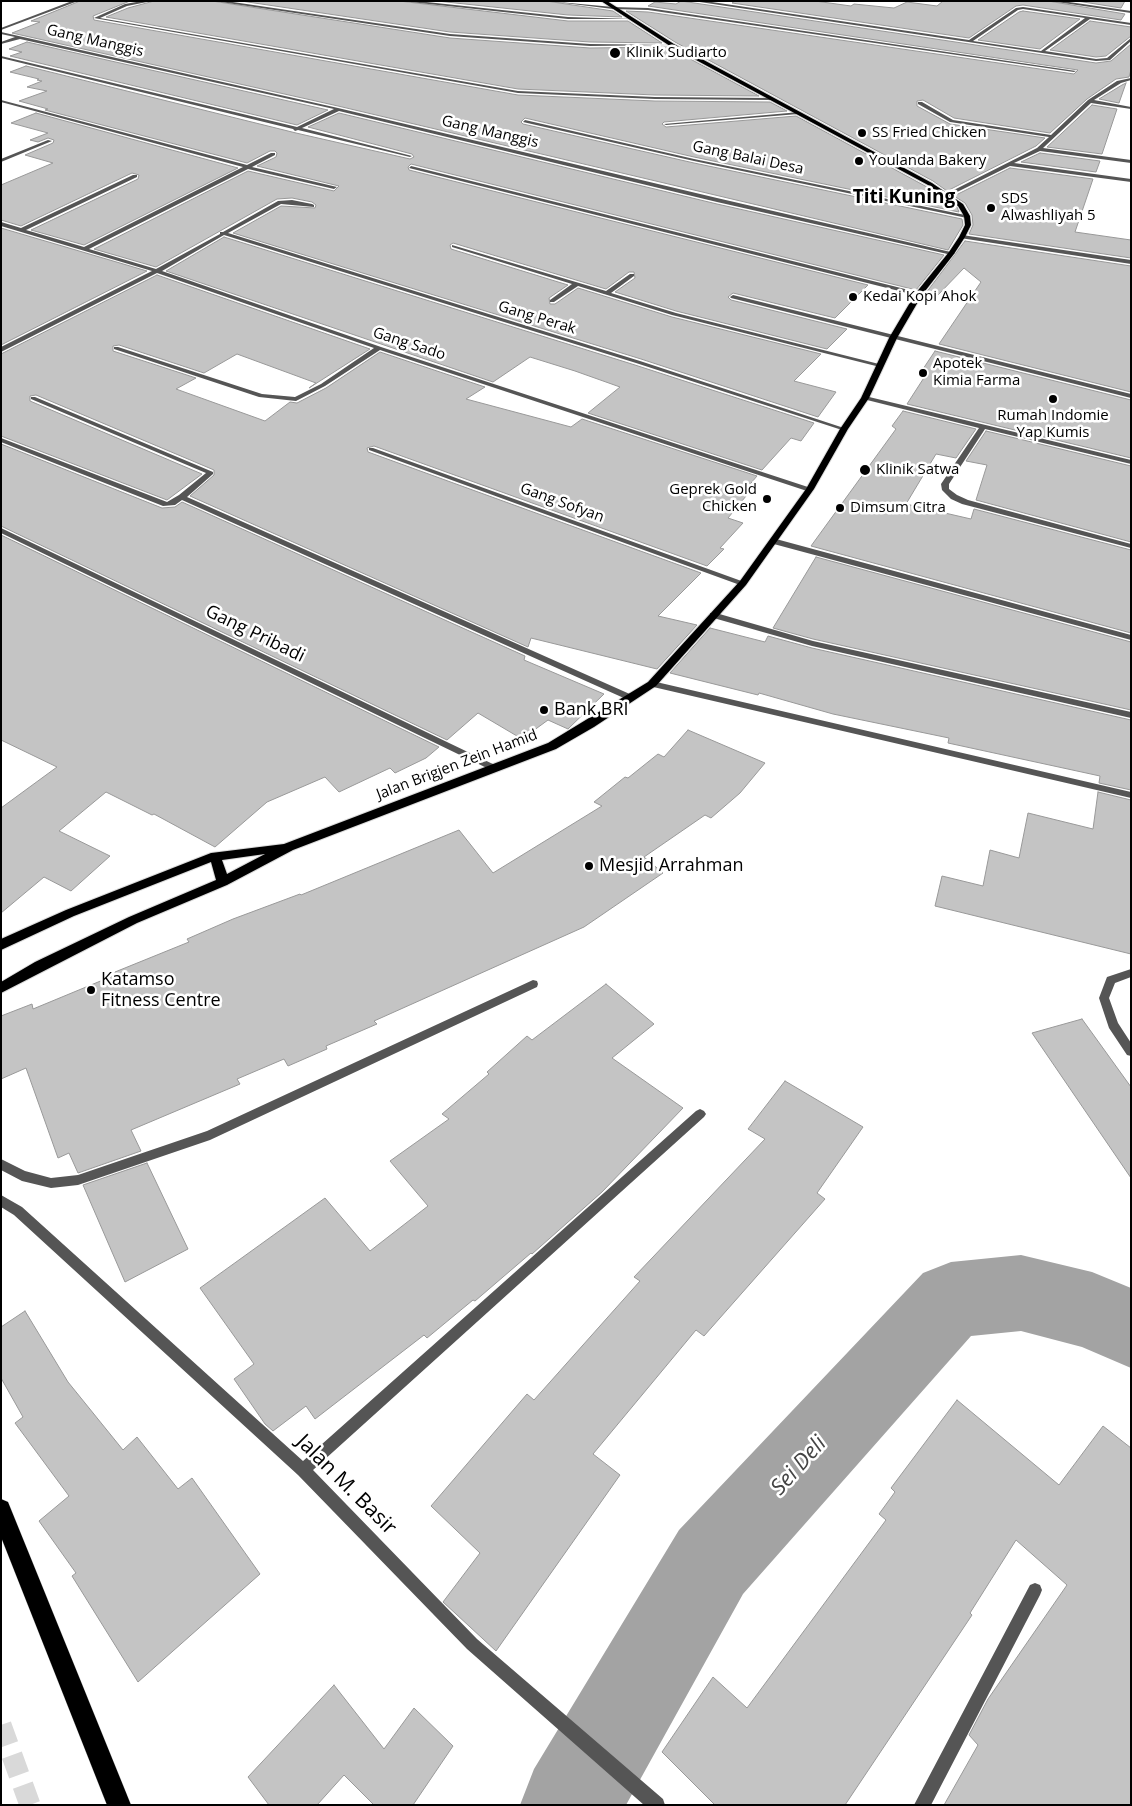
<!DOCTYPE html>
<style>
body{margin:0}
#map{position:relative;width:1132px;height:1806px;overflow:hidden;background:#fff;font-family:"Open Sans",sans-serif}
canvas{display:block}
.frame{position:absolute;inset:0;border:2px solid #000;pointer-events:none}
</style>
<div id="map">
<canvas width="1132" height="1806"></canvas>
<div class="frame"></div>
</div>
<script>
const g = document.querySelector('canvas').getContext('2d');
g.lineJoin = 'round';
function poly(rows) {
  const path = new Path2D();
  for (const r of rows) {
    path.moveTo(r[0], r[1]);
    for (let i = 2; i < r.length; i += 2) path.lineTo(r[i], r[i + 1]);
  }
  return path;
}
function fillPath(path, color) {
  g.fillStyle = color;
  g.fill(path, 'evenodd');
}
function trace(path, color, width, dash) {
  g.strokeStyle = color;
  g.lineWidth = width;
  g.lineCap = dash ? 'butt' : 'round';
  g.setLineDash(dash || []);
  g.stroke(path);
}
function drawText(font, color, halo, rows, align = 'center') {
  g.font = font + ' "Open Sans",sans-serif';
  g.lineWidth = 5;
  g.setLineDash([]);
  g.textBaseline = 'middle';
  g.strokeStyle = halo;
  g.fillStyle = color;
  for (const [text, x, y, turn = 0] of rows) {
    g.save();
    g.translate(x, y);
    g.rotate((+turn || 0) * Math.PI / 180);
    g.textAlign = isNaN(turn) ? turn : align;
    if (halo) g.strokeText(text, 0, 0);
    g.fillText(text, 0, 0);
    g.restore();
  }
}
fillPath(poly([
 [1021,1255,1092,1272,1131,1288,1131,1368,1082,1347,1021,1331,971,1336,743,1594,626,1805,520,1805,534,1769,679,1530,923,1273,951,1262,1021,1255]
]), '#a3a3a3');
const building = poly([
 [80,1,130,1,93,16,94,20,518,95,655,101,770,102,787,111,664,122,662,124,666,127,796,116,927,187,957,207,959,212,694,157,525,118,521,122,523,124,694,163,962,219,963,225,948,250,338,106,12,33,40,22,31,21,80,1],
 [154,1,212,1,450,38,590,48,668,47,759,96,655,95,518,89,106,17,128,8,154,1],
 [241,1,399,1,568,21,628,21,662,43,590,42,450,32,241,1],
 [437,1,546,1,613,11,622,17,568,15,437,1],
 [681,1,1096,63,1111,61,1131,44,1131,70,1129,77,1116,79,1087,99,1050,133,954,118,923,100,917,101,917,106,950,124,1045,138,1036,146,947,191,933,181,675,42,626,11,648,12,1074,74,1078,70,648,6,655,2,676,4,681,1],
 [735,1,815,1,851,6,854,4,894,8,907,2,937,6,943,1,1048,1,1125,14,1121,20,1023,5,1016,6,969,38,732,3,735,1],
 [1077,1,1125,1,1121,8,1077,1],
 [1023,11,1080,19,1040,49,978,40,1019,12,1023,11],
 [1090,21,1131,27,1131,36,1106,56,1096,57,1050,50,1090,21],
 [27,42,328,110,297,125,10,56,22,52,9,49,27,42],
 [26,66,296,133,410,159,414,157,412,154,308,127,339,113,717,204,944,255,916,290,411,164,408,167,409,170,868,285,835,318,733,293,728,297,731,300,847,329,827,349,676,311,615,292,635,278,634,272,629,272,606,289,453,243,450,245,451,249,568,285,549,298,550,304,555,304,578,288,672,317,821,354,794,381,836,392,818,417,641,359,233,233,281,206,315,208,316,205,312,202,292,198,277,199,156,267,94,249,248,171,334,191,339,186,257,166,276,157,277,153,275,151,270,151,247,163,45,110,48,109,19,101,47,91,27,87,42,81,37,80,39,79,10,72,26,66],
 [1126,83,1119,103,1099,99,1122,85,1126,83],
 [1092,105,1117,109,1102,154,1047,147,1092,105],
 [36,113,238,168,84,245,31,230,138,179,139,175,132,173,21,226,1,220,1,185,53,163,25,155,53,143,54,140,48,138,38,142,30,140,48,133,11,123,36,113],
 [1040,153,1100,161,1096,172,1021,162,1040,153],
 [1010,168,1093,179,1075,232,1131,240,1131,258,969,234,973,225,972,215,965,203,954,196,1010,168],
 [1,228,147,271,1,345,1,228],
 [224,237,635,365,814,423,801,441,791,438,762,470,588,413,620,387,575,371,530,357,493,382,166,271,224,237],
 [965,241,1131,266,1131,392,939,344,981,282,964,268,937,296,926,293,965,241],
 [157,275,370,349,309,388,316,383,237,354,204,373,119,345,113,346,113,351,196,378,176,389,265,421,290,402,297,403,326,388,380,352,485,387,466,399,571,427,582,419,757,476,746,489,751,490,728,518,743,523,720,548,724,549,707,566,374,446,367,448,368,452,701,573,658,616,697,625,657,669,531,638,528,647,190,496,214,475,214,470,36,395,30,396,30,401,202,474,167,500,1,436,1,354,157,275],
 [935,351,1131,400,1131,458,907,404,927,373,921,372,935,351],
 [903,411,976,429,956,458,936,454,906,504,971,519,974,509,1131,550,1131,633,811,546,896,429,892,426,903,411],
 [986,431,1131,466,1131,542,976,500,987,465,966,461,986,431],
 [1,444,162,508,175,507,182,502,525,656,524,660,604,694,568,729,548,720,522,739,478,713,447,740,1,526,1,444],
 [1,535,439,747,426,758,395,773,390,768,339,792,325,777,267,802,215,847,154,814,152,815,106,792,59,831,110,856,71,891,44,877,1,913,1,808,57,767,1,740,1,535],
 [816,557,1131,642,1131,710,813,639,773,628,816,557],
 [710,628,765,642,768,636,812,648,1131,720,1131,790,1099,783,1100,776,948,743,949,738,833,714,759,693,758,695,670,673,710,628],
 [688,730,765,763,740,793,711,818,705,815,644,857,663,873,584,927,374,1021,377,1024,326,1046,327,1049,288,1066,284,1059,237,1079,240,1084,131,1130,141,1151,78,1173,69,1153,58,1158,26,1068,1,1079,1,1016,32,1004,33,1009,115,975,115,972,189,942,187,939,233,919,300,894,301,895,459,830,493,873,602,806,594,802,625,777,628,778,658,754,664,757,688,730],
 [1098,792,1131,800,1131,954,935,906,942,876,983,886,990,850,1019,858,1028,813,1093,829,1098,792],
 [606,984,654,1024,612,1058,683,1108,602,1192,532,1254,531,1253,475,1301,473,1300,427,1338,424,1335,315,1419,306,1406,273,1431,265,1424,234,1379,254,1364,200,1288,325,1198,370,1251,428,1206,390,1161,449,1119,442,1114,489,1074,487,1072,527,1036,532,1040,606,984],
 [1082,1019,1131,1087,1131,1178,1032,1033,1082,1019],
 [785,1081,863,1127,817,1193,825,1199,704,1336,696,1330,593,1454,620,1475,496,1651,443,1602,480,1553,431,1506,527,1394,534,1400,640,1281,634,1277,765,1139,748,1129,785,1081],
 [147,1163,188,1249,125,1282,83,1185,147,1163],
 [25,1311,68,1382,123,1450,137,1437,178,1489,192,1478,260,1574,138,1682,72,1576,76,1573,39,1521,69,1496,15,1423,23,1417,1,1378,1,1327,25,1311],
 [957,1400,1059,1485,1103,1426,1131,1448,1131,1805,944,1805,978,1745,969,1735,988,1699,1067,1585,1016,1540,970,1613,972,1615,845,1805,715,1805,662,1752,713,1677,747,1708,886,1520,879,1514,895,1492,891,1488,957,1400],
 [334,1685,384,1749,414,1708,453,1746,413,1805,374,1805,344,1775,317,1805,269,1805,248,1777,334,1685]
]);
fillPath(building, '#c4c4c4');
trace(building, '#999', 1);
trace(poly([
 [1,1725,30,1805]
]), '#d9d9d9', 21, [21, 11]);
const primary = poly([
 [601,1,607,1,674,44,932,183,963,204,970,216,971,225,965,237,954,254,922,295,897,338,869,398,848,429,814,489,746,585,656,686,594,727,556,749,293,850,227,885,137,923,1,993,1,982,35,962,129,917,216,880,211,862,74,916,1,950,1,939,66,910,211,853,284,844,548,743,648,682,740,581,806,489,840,429,861,398,889,338,915,294,949,252,959,237,965,225,964,216,958,206,928,185,670,46,601,1],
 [265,854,227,874,222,860,265,854]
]);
const highway = poly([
 [1,1499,8,1502,131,1805,107,1805,1,1537,1,1499]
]);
trace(primary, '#dbdbdb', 2);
trace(highway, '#dbdbdb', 1);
fillPath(poly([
 [72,1,78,1,1,30,1,28,72,1],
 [142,1,152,1,127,6,100,18,518,91,655,97,770,98,772,99,770,100,655,99,518,93,94,18,125,4,142,1],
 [214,1,226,1,450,34,590,44,674,45,590,46,450,36,214,1],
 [401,1,417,1,568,17,634,19,568,19,401,1],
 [548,1,613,7,648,8,1076,71,1074,72,648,10,613,9,548,1],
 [693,1,705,1,969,40,1016,8,1023,7,1131,23,1131,25,1090,19,1045,51,1096,59,1107,58,1131,38,1131,41,1110,60,1096,61,693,1],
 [1023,9,1085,18,1041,51,973,41,1018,10,1023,9],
 [1050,1,1062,1,1131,11,1131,13,1050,1],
 [1,32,338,108,717,198,955,253,952,255,717,202,339,111,302,128,412,156,410,157,298,130,295,131,293,129,1,58,1,56,297,127,334,109,20,39,1,44,1,42,15,37,1,34,1,32],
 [1131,78,1131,80,1121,83,1094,100,1131,107,1131,109,1091,103,1043,148,1131,160,1131,163,1040,151,1014,163,1131,179,1131,182,1010,166,949,196,944,195,1037,148,1049,137,950,122,918,104,918,102,922,102,953,120,1051,135,1088,100,1117,81,1131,78],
 [1,100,247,165,271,153,275,153,275,155,252,167,337,187,334,189,248,169,89,249,156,269,220,234,220,232,223,232,278,201,292,200,312,204,314,205,314,207,281,204,228,233,640,361,847,429,842,430,636,363,224,235,162,271,381,347,814,489,807,491,380,350,325,386,296,401,259,397,114,349,114,347,118,347,262,394,295,397,321,384,374,348,157,273,1,352,1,347,152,271,1,226,1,222,21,228,133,175,137,175,137,177,26,230,84,247,243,167,1,102,1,100],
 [800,112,798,114,666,125,664,124,800,112],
 [525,120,694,159,970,216,967,218,694,161,523,122,525,120],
 [48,140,52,141,1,162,1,159,48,140],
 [411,166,921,293,922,294,919,296,409,168,411,166],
 [962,235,1131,260,1131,264,960,238,960,236,962,235],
 [452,245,606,291,630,274,634,274,634,276,611,293,676,313,883,365,880,367,672,315,578,286,554,302,550,302,550,300,572,284,452,247,452,245],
 [733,295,1131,394,1131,398,731,298,730,297,733,295],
 [865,396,1131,460,1131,464,985,429,949,484,949,489,957,495,968,500,1131,544,1131,548,962,504,951,499,942,490,941,484,979,428,863,399,862,398,865,396],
 [31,397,35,397,213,472,213,474,187,497,632,695,633,697,632,699,626,699,182,500,175,505,163,506,1,442,1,438,167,502,179,495,206,473,31,399,31,397],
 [369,448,373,448,747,583,743,585,740,585,369,450,369,448],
 [1,528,497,766,499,768,494,771,491,770,1,533,1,528],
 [770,539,776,539,1131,635,1131,640,770,543,770,539],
 [710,613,716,613,813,641,1131,712,1131,718,812,646,710,617,710,613],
 [652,681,1131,792,1131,798,649,686,649,682,652,681],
 [1131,969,1131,977,1115,983,1109,998,1118,1023,1131,1043,1131,1056,1127,1055,1109,1028,1099,998,1107,977,1131,969],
 [533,980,537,981,538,984,537,987,210,1140,78,1185,51,1188,22,1181,1,1170,1,1159,25,1171,51,1178,78,1175,207,1131,533,980],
 [700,1109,704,1111,706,1114,704,1117,313,1470,477,1639,663,1799,665,1805,644,1805,467,1649,298,1475,14,1215,1,1207,1,1195,22,1207,303,1461,696,1111,700,1109],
 [1035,1583,1040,1585,1042,1590,1040,1595,931,1805,914,1805,1030,1585,1035,1583]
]), '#555');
fillPath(primary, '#000');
fillPath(highway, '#000');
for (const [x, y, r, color] of [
 [615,53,6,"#000"],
 [862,133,5,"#000"],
 [859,161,5,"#000"],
 [991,208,5,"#000"],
 [853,297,5,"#000"],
 [923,373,5,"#000"],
 [1053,399,5,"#000"],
 [865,470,6,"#000"],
 [767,499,5,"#000"],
 [840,508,5,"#000"],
 [544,710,5,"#000"],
 [589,866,5,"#000"],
 [91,990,5,"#000"]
]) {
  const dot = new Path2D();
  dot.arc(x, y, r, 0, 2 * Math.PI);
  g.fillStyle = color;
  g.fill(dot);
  trace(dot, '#fff', 2);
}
drawText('15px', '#000', '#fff', [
 ["Gang Manggis",95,41,13],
 ["Gang Manggis",490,132,13],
 ["Gang Balai Desa",748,158,12],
 ["Gang Perak",537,318,17],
 ["Gang Sado",409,344,18],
 ["Gang Sofyan",562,503,20],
 ["Jalan Brigjen Zein Hamid",457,765,-21]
]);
drawText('15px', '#000', '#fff', [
 ["Klinik Sudiarto",626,53],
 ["SS Fried Chicken",872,133],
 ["Youlanda Bakery",869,161],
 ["SDS",1001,199],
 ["Alwashliyah 5",1001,216],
 ["Kedai Kopi Ahok",863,297],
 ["Apotek",933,364],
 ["Kimia Farma",933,381],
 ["Rumah Indomie",1053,416,"center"],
 ["Yap Kumis",1053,433,"center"],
 ["Klinik Satwa",876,470],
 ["Geprek Gold",757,490,"right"],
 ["Chicken",757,507,"right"],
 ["Dimsum Citra",850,508]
], 'left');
drawText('18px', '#000', '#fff', [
 ["Gang Pribadi",255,634,26]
]);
drawText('18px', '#000', '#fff', [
 ["Bank BRI",554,710],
 ["Mesjid Arrahman",599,866],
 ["Katamso",101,980],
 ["Fitness Centre",101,1001]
], 'left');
drawText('bold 19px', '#000', '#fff', [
 ["Titi Kuning",904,198]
]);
drawText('21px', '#000', '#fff', [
 ["Jalan M. Basir",346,1485,45]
]);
drawText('italic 22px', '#444', '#fff', [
 ["Sei Deli",799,1466,-48]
]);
</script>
